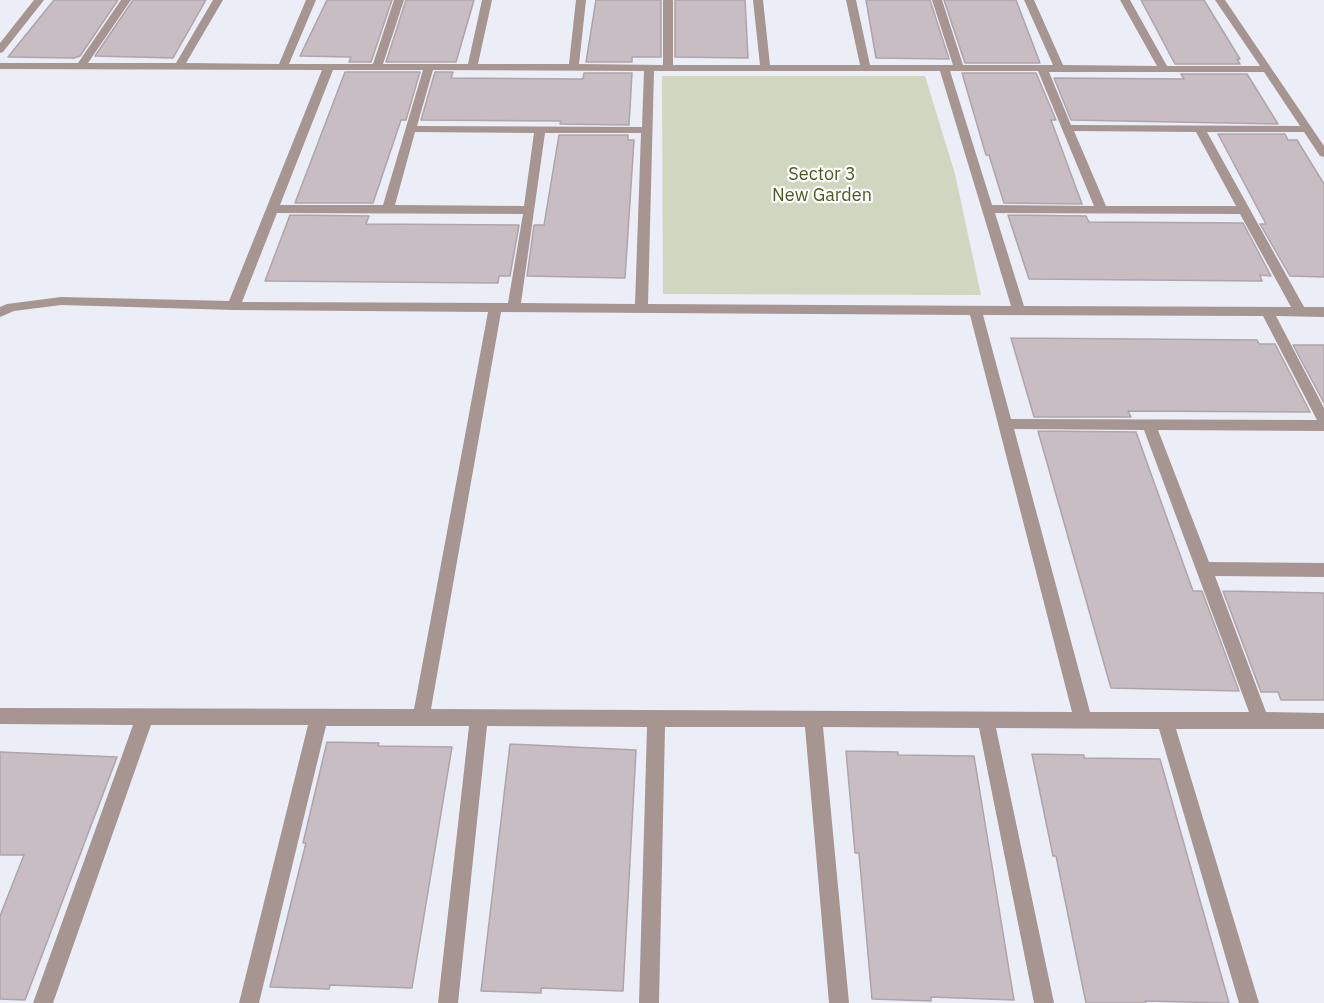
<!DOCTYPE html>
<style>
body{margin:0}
canvas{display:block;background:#ebedf7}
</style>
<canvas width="1324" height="1003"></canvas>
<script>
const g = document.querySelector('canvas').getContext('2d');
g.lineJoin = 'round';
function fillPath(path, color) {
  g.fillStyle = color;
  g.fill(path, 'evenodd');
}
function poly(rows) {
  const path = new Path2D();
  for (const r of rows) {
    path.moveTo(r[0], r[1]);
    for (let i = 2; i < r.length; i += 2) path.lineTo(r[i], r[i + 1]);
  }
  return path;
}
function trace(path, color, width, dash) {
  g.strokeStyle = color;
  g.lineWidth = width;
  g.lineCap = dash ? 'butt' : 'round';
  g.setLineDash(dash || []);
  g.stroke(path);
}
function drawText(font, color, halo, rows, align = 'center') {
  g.font = font + ' "IBM Plex Sans",sans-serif';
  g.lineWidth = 4.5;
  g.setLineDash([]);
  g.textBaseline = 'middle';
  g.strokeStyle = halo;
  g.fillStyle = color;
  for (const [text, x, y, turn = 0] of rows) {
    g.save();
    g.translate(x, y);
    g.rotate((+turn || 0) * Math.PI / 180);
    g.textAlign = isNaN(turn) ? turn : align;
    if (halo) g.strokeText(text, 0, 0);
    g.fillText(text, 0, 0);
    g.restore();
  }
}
fillPath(poly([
 [662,76,925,76,955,174,981,295,663,294]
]), '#d0d6c0');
const building = poly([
 [54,0,118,0,80,56,74,58,8,57,54,0],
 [133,0,206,0,173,58,95,56,133,0],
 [327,0,392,0,371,62,349,62,351,57,300,56,327,0],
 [406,0,474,0,456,62,386,62,406,0],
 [596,0,661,0,661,57,632,57,632,62,586,62,596,0],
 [675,0,745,0,748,58,675,57,675,0],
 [866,0,930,0,949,59,876,58,866,0],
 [944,0,1016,0,1040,63,965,63,944,0],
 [1141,0,1204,0,1240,59,1237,59,1240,64,1175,64,1141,0],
 [345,72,420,72,406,120,401,120,373,203,295,203,345,72],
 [435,72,453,72,451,78,575,79,583,79,584,73,632,73,629,125,560,124,561,121,421,120,435,72],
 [962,73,1036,73,1056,120,1051,120,1082,204,1004,203,989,155,986,155,962,73],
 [1181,74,1247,74,1278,124,1071,120,1054,78,1184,79,1181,74],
 [1218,134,1285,134,1288,140,1297,140,1324,184,1324,277,1290,276,1260,224,1266,224,1218,134],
 [559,135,628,135,628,140,634,140,625,278,527,276,534,225,544,225,559,135],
 [290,215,369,216,366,224,519,225,510,276,499,276,498,283,265,281,290,215],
 [1008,215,1086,216,1089,222,1243,223,1271,276,1260,275,1262,281,1029,279,1008,215],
 [1011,338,1257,340,1259,344,1275,344,1310,412,1128,411,1131,417,1034,417,1011,338],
 [1293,345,1324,345,1324,403,1293,345],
 [1038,431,1136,432,1193,591,1202,591,1239,691,1111,688,1038,431],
 [1223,591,1324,593,1324,700,1281,700,1278,692,1261,692,1223,591],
 [327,742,379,743,378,746,452,747,412,988,330,985,329,989,270,987,306,843,303,843,327,742],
 [510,744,636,750,623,991,541,988,541,993,481,991,510,744],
 [846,751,898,752,898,755,974,756,1014,1000,931,997,931,1001,872,999,859,853,855,853,846,751],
 [0,752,117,757,25,1000,0,999,0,916,24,855,0,855,0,752],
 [1032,754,1084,755,1084,758,1160,759,1229,1003,1145,1001,1146,1003,1086,1003,1056,856,1053,856,1032,754]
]);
fillPath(building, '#c7bdc3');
trace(building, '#aea4aa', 1.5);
fillPath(poly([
 [34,0,44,0,3,52,0,53,0,43,34,0],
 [121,0,131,0,88,63,176,63,213,0,223,0,186,63,279,64,306,0,316,0,289,64,373,64,394,0,404,0,383,64,468,64,482,0,492,0,478,64,569,64,576,0,586,0,579,64,663,65,663,0,673,0,673,65,760,65,753,0,763,0,770,65,860,65,846,0,856,0,870,65,953,65,932,0,942,0,963,65,1053,65,1024,0,1034,0,1063,65,1157,66,1120,0,1130,0,1167,66,1260,66,1215,0,1225,0,1324,146,1324,157,1320,156,1304,132,1207,132,1304,307,1324,307,1324,317,1276,316,1324,408,1324,431,1158,430,1209,562,1324,563,1324,577,1215,576,1266,712,1324,713,1324,729,1176,729,1259,1003,1239,1003,1159,729,996,728,1054,1003,1034,1003,979,728,823,727,849,1003,829,1003,805,727,665,727,659,1003,639,1003,647,727,487,726,458,1003,438,1003,469,726,326,726,259,1003,239,1003,308,725,151,725,53,1003,33,1003,133,725,0,724,0,708,414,709,488,312,234,310,61,305,14,311,0,317,0,307,7,304,61,297,229,301,322,70,0,69,0,63,78,63,121,0],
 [333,70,423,70,383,205,280,205,333,70],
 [433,70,644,71,642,127,417,126,433,70],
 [654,71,940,71,1011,306,648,304,654,71],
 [950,71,1038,71,1094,206,992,205,950,71],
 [1049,72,1264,72,1300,126,1071,125,1049,72],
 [1074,131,1196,132,1236,206,1106,206,1074,131],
 [415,132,534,133,524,206,395,205,415,132],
 [545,133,641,133,635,304,521,303,545,133],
 [277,213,523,214,508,303,242,302,277,213],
 [995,213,1240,214,1291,307,1024,306,995,213],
 [501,312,970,315,1072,712,431,709,501,312],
 [983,315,1263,316,1317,420,1011,419,983,315],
 [1014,429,1144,430,1249,712,1090,712,1014,429]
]), '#a79592');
drawText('18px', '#4d5720', '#fff', [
 ["Sector 3",822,175],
 ["New Garden",822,196]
]);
</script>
